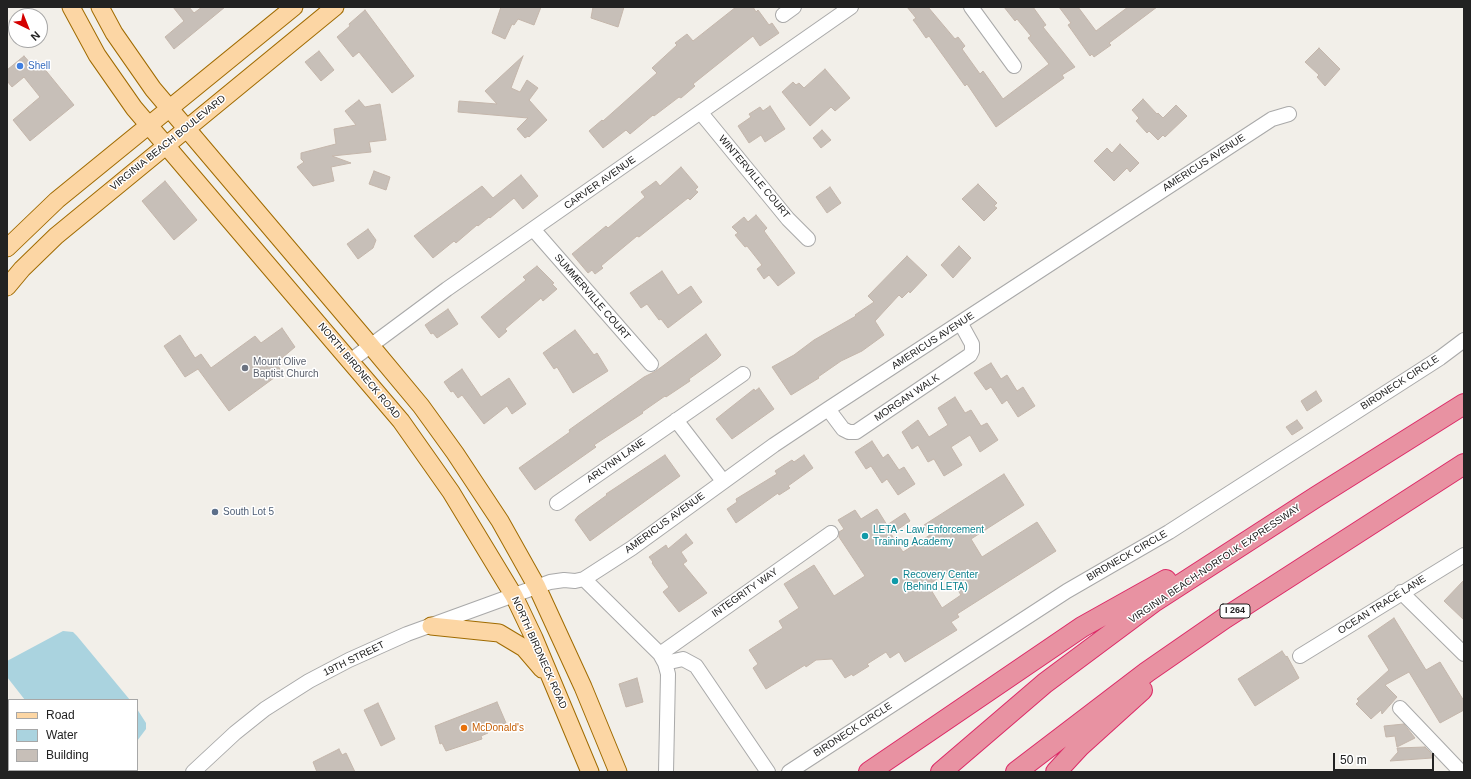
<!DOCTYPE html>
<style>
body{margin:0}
#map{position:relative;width:1471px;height:779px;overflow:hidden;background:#f2efe9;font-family:Arial,sans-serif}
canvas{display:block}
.frame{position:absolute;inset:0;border:8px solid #222;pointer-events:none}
.legend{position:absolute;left:8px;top:699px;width:130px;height:72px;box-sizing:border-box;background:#fff;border:1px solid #a7a7a7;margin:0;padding:5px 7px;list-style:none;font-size:12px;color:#222}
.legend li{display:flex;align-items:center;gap:8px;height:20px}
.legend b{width:20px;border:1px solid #a7a7a7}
.north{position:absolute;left:8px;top:8px;width:40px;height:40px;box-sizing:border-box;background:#fff;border:1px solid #a7a7a7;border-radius:50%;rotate:137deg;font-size:11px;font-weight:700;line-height:16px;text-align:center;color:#222}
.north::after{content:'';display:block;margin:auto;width:14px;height:18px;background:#d40000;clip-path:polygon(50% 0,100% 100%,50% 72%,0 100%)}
.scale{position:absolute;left:1333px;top:753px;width:101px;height:18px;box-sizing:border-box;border:2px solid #222;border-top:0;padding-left:5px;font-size:12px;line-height:14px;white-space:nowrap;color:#222;-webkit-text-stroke:3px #fff;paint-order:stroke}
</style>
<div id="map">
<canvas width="1471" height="779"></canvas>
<div class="frame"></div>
<ul class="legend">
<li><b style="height:5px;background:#fcd6a4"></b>Road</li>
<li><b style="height:11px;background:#aad3df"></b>Water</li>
<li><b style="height:11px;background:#c7bfb8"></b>Building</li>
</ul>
<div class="north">N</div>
<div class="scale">50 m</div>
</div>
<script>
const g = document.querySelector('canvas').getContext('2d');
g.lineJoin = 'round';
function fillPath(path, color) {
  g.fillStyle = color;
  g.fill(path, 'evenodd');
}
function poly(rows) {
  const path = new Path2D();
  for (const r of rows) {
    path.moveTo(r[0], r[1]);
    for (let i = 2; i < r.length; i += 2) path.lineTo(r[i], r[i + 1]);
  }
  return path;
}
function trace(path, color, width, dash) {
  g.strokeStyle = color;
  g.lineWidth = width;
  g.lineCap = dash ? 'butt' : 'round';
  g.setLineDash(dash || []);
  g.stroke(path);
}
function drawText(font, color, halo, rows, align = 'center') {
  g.font = font + ' Arial,sans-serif';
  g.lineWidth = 3;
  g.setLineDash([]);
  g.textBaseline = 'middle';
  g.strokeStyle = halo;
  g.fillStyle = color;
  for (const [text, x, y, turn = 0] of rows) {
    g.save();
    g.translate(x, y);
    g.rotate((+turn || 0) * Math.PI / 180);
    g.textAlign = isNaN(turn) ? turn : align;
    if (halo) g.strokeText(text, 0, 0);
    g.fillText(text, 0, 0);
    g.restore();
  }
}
fillPath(poly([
 [63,631,73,632,77,636,130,700,25,700,7,677,7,661],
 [137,709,146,723,146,729,137,741]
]), '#aad3df');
const building = poly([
 [173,7,189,7,194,13,202,7,225,7,174,49,165,37,184,21,173,7],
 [501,7,541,7,534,25,518,19,514,25,512,24,505,39,492,33,501,7],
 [593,7,624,7,618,27,591,18,593,7],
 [736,7,753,7,756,12,758,10,769,25,772,23,779,33,760,46,753,36,693,84,695,86,681,98,679,97,654,116,653,115,630,134,626,130,603,148,589,131,602,120,603,121,657,73,652,68,677,45,675,43,687,34,693,41,736,7],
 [907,7,928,7,955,39,958,37,965,46,962,49,980,74,983,71,1003,99,1049,64,1028,38,1031,36,1017,19,1015,21,1004,7,1033,7,1046,25,1043,27,1075,67,1062,75,1064,78,996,127,967,84,965,86,929,36,926,38,917,25,913,20,916,18,907,7],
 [1059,7,1078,7,1096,31,1128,7,1157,7,1109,43,1111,45,1094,57,1092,54,1090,56,1068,25,1071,23,1059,7],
 [365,10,414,76,392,93,359,52,353,57,337,37,350,26,349,24,365,10],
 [1319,48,1340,69,1325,86,1317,77,1319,75,1305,62,1319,48],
 [319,51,334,70,321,81,305,62,319,51],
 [24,56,32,65,38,61,74,105,30,141,13,120,40,97,24,77,12,87,7,81,7,70,24,56],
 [523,56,511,88,520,92,527,80,538,88,529,100,547,120,529,137,528,136,525,138,517,129,528,118,458,112,459,101,497,104,485,91,523,56],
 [825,69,850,98,835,111,831,107,810,126,782,92,793,82,796,85,799,83,804,88,825,69],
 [1143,99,1157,114,1158,113,1163,118,1176,105,1187,116,1165,137,1163,135,1158,140,1149,131,1147,133,1136,121,1139,118,1132,110,1143,99],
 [359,100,365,107,380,104,386,140,369,142,371,152,332,156,351,163,331,167,334,181,313,186,297,167,304,162,301,159,301,153,336,144,334,129,356,125,345,111,359,100],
 [770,106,785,129,765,142,761,135,749,143,738,126,751,117,749,114,760,107,763,111,770,106],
 [822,130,831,140,821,148,813,138,822,130],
 [1120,144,1139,163,1130,172,1127,168,1114,181,1094,161,1107,148,1112,153,1120,144],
 [681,167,698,187,695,190,698,192,690,200,688,198,639,237,637,236,601,266,603,268,595,274,592,270,588,273,572,254,606,226,608,228,645,197,641,192,656,181,660,186,681,167],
 [374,171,390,177,386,190,369,184,374,171],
 [521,175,538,196,523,209,514,198,490,218,489,217,478,226,477,225,456,243,454,241,433,258,414,236,482,186,493,198,521,175],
 [165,181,197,220,174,240,142,201,165,181],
 [978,184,997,203,994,206,997,208,984,221,962,199,978,184],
 [830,187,841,203,827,213,816,197,830,187],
 [756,215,767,228,764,231,795,273,778,286,769,275,764,279,757,269,762,265,747,246,745,247,735,235,738,233,732,227,744,217,748,222,756,215],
 [368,229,376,240,373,248,358,259,347,244,368,229],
 [959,246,971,258,953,278,941,265,959,246],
 [907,256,927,275,910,293,909,291,902,298,899,295,875,321,884,335,862,351,841,361,818,377,819,378,791,395,772,367,794,355,814,340,856,316,855,315,874,302,868,296,907,256],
 [537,266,554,283,552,284,557,289,543,301,541,298,505,329,507,331,499,338,481,317,526,280,523,277,537,266],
 [662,271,678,295,691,286,702,302,668,328,661,319,659,320,647,304,641,308,630,293,662,271],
 [448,309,458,324,437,338,433,333,431,334,425,325,448,309],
 [282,328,295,347,276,363,282,372,229,411,198,369,185,377,164,346,180,335,195,358,201,354,211,368,255,336,261,343,282,328],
 [575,330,594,355,597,353,608,371,573,393,557,367,554,369,543,353,575,330],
 [706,334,721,355,717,359,689,379,690,381,666,397,665,396,642,412,643,413,594,445,596,447,535,490,519,468,570,432,569,430,583,420,644,377,656,371,706,334],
 [991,363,1001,379,1007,375,1017,391,1023,387,1035,406,1018,417,1007,400,1002,404,991,387,986,390,974,373,991,363],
 [462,369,481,397,509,378,526,404,512,414,507,406,484,424,462,395,458,398,453,391,451,392,444,382,462,369],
 [759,388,774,409,732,439,716,419,754,389,755,391,759,388],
 [1316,391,1322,401,1307,411,1301,401,1316,391],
 [955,397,965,413,971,410,981,426,987,423,998,440,980,452,970,435,951,447,962,465,944,476,934,459,928,462,918,445,912,449,902,432,918,420,929,437,948,425,938,408,955,397],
 [1297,420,1303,428,1292,435,1286,427,1297,420],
 [872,441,883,458,888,454,899,470,904,467,915,484,898,495,887,479,882,483,871,466,866,469,855,452,872,441],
 [665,455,680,476,590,541,575,520,578,516,607,495,606,494,665,455],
 [804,455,813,468,788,486,790,488,779,495,778,493,736,523,727,509,737,502,736,499,777,474,775,471,792,460,794,462,804,455],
 [1004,474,1024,505,971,539,982,557,1037,522,1056,551,957,614,959,617,951,622,957,630,905,662,899,652,890,658,886,652,867,664,869,666,853,676,852,674,845,678,832,659,816,660,806,667,805,665,766,689,753,668,758,664,749,650,783,628,779,621,799,608,784,584,814,565,834,596,865,576,839,537,839,532,844,529,838,520,855,510,861,519,877,509,887,525,905,513,910,521,891,534,903,552,930,535,924,525,1004,474],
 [947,573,961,595,942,608,928,585,947,573],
 [686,534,693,543,681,552,687,561,683,564,707,593,679,612,663,592,669,587,652,563,653,562,649,557,666,545,668,549,686,534],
 [1464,580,1464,620,1444,601,1464,580],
 [1394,618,1426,670,1440,662,1464,701,1464,710,1440,723,1409,672,1385,685,1397,697,1382,714,1381,710,1371,719,1356,704,1359,701,1357,699,1389,670,1368,636,1394,618],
 [1282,651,1286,657,1287,656,1299,678,1255,706,1238,679,1282,651],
 [637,678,643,702,626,707,619,684,637,678],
 [497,702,506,723,487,730,488,733,481,736,482,739,446,751,442,743,440,744,435,726,497,702],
 [378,703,395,739,381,746,364,710,378,703],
 [1404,724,1415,738,1397,747,1395,736,1386,737,1384,726,1404,724],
 [1425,747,1431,753,1432,758,1390,761,1398,752,1397,748,1425,747],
 [339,749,342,755,346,753,355,772,317,772,313,762,339,749]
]);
fillPath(building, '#c7bfb8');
trace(building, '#c4b6ab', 1);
const minor = poly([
 [971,7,1014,66],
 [783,15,794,7],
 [701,113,788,219,808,239],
 [533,229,651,364],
 [350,361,447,289,851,7],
 [828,409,843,429,849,432,856,432,970,355,972,351,972,344,961,324],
 [676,420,723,481],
 [557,503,743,374],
 [584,579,660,654,665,663,668,674,666,772],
 [1401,592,1464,654],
 [660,654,831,533],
 [1300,656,1464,555],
 [665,663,683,659,696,666,768,772],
 [1400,708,1461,772],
 [193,772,235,733,265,709,309,681,349,660,407,634,550,582,564,580,575,581,584,579,632,548,774,445,828,409,1272,119,1289,114],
 [789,772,1067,591,1169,532,1440,358,1464,340]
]);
const major = poly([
 [71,7,97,55,134,108,401,421,451,492,514,596,534,638,590,772],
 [100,7,114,33,153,89,371,346,421,406,455,453,500,521,537,587,583,687,618,772],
 [7,248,57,200,294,7],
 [7,287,22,269,56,236,335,7],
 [431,626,499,633,524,648,542,669]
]);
const highway = poly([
 [869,772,1082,627,1166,580],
 [941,772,1045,683,1155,601,1316,497,1464,404],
 [1016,772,1147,672,1225,618,1464,464],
 [1056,772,1080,746,1142,690]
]);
trace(minor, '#a9a9a9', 16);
trace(major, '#a06b00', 19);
trace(highway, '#dc2a67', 22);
trace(minor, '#fff', 14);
trace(major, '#fcd6a4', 17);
trace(highway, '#e892a2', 20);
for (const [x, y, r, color] of [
 [20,66,4,"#3f7fe0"],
 [245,368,4,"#6b7280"],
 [215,512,4,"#5c6f8a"],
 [865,536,4,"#0f9aa8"],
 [895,581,4,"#0f9aa8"],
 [464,728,4,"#e8710a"]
]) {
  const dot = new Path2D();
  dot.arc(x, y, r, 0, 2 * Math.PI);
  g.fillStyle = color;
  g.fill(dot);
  trace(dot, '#fff', 1.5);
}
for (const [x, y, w] of [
 [1235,611,30]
]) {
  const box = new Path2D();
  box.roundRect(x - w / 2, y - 7, w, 14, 3);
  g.fillStyle = '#fff';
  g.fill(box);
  trace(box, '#222', 1);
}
drawText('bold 9px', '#222', null, [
 ["I 264",1235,611]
]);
drawText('10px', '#366cbe', '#fff', [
 ["Shell",28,66]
], 'left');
drawText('10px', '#222', '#fff', [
 ["VIRGINIA BEACH BOULEVARD",168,143,-39],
 ["AMERICUS AVENUE",1204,163,-33],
 ["WINTERVILLE COURT",754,177,50],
 ["CARVER AVENUE",600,183,-35],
 ["SUMMERVILLE COURT",592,297,49],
 ["AMERICUS AVENUE",933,341,-33],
 ["NORTH BIRDNECK ROAD",359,371,50],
 ["BIRDNECK CIRCLE",1400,383,-33],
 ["MORGAN WALK",907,398,-34],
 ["ARLYNN LANE",616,461,-35],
 ["AMERICUS AVENUE",665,523,-36],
 ["BIRDNECK CIRCLE",1127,556,-30],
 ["VIRGINIA BEACH-NORFOLK EXPRESSWAY",1215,564,-34],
 ["INTEGRITY WAY",745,593,-35],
 ["OCEAN TRACE LANE",1382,605,-32],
 ["NORTH BIRDNECK ROAD",539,653,66],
 ["19TH STREET",354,659,-26],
 ["BIRDNECK CIRCLE",853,730,-33]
]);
drawText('10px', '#5b616d', '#fff', [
 ["Mount Olive",253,362],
 ["Baptist Church",253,374]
], 'left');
drawText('10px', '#4e5e75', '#fff', [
 ["South Lot 5",223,512]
], 'left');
drawText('10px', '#0d838f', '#fff', [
 ["LETA - Law Enforcement",873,530],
 ["Training Academy",873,542],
 ["Recovery Center",903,575],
 ["(Behind LETA)",903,587]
], 'left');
drawText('10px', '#c56008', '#fff', [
 ["McDonald's",472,728]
], 'left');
</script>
